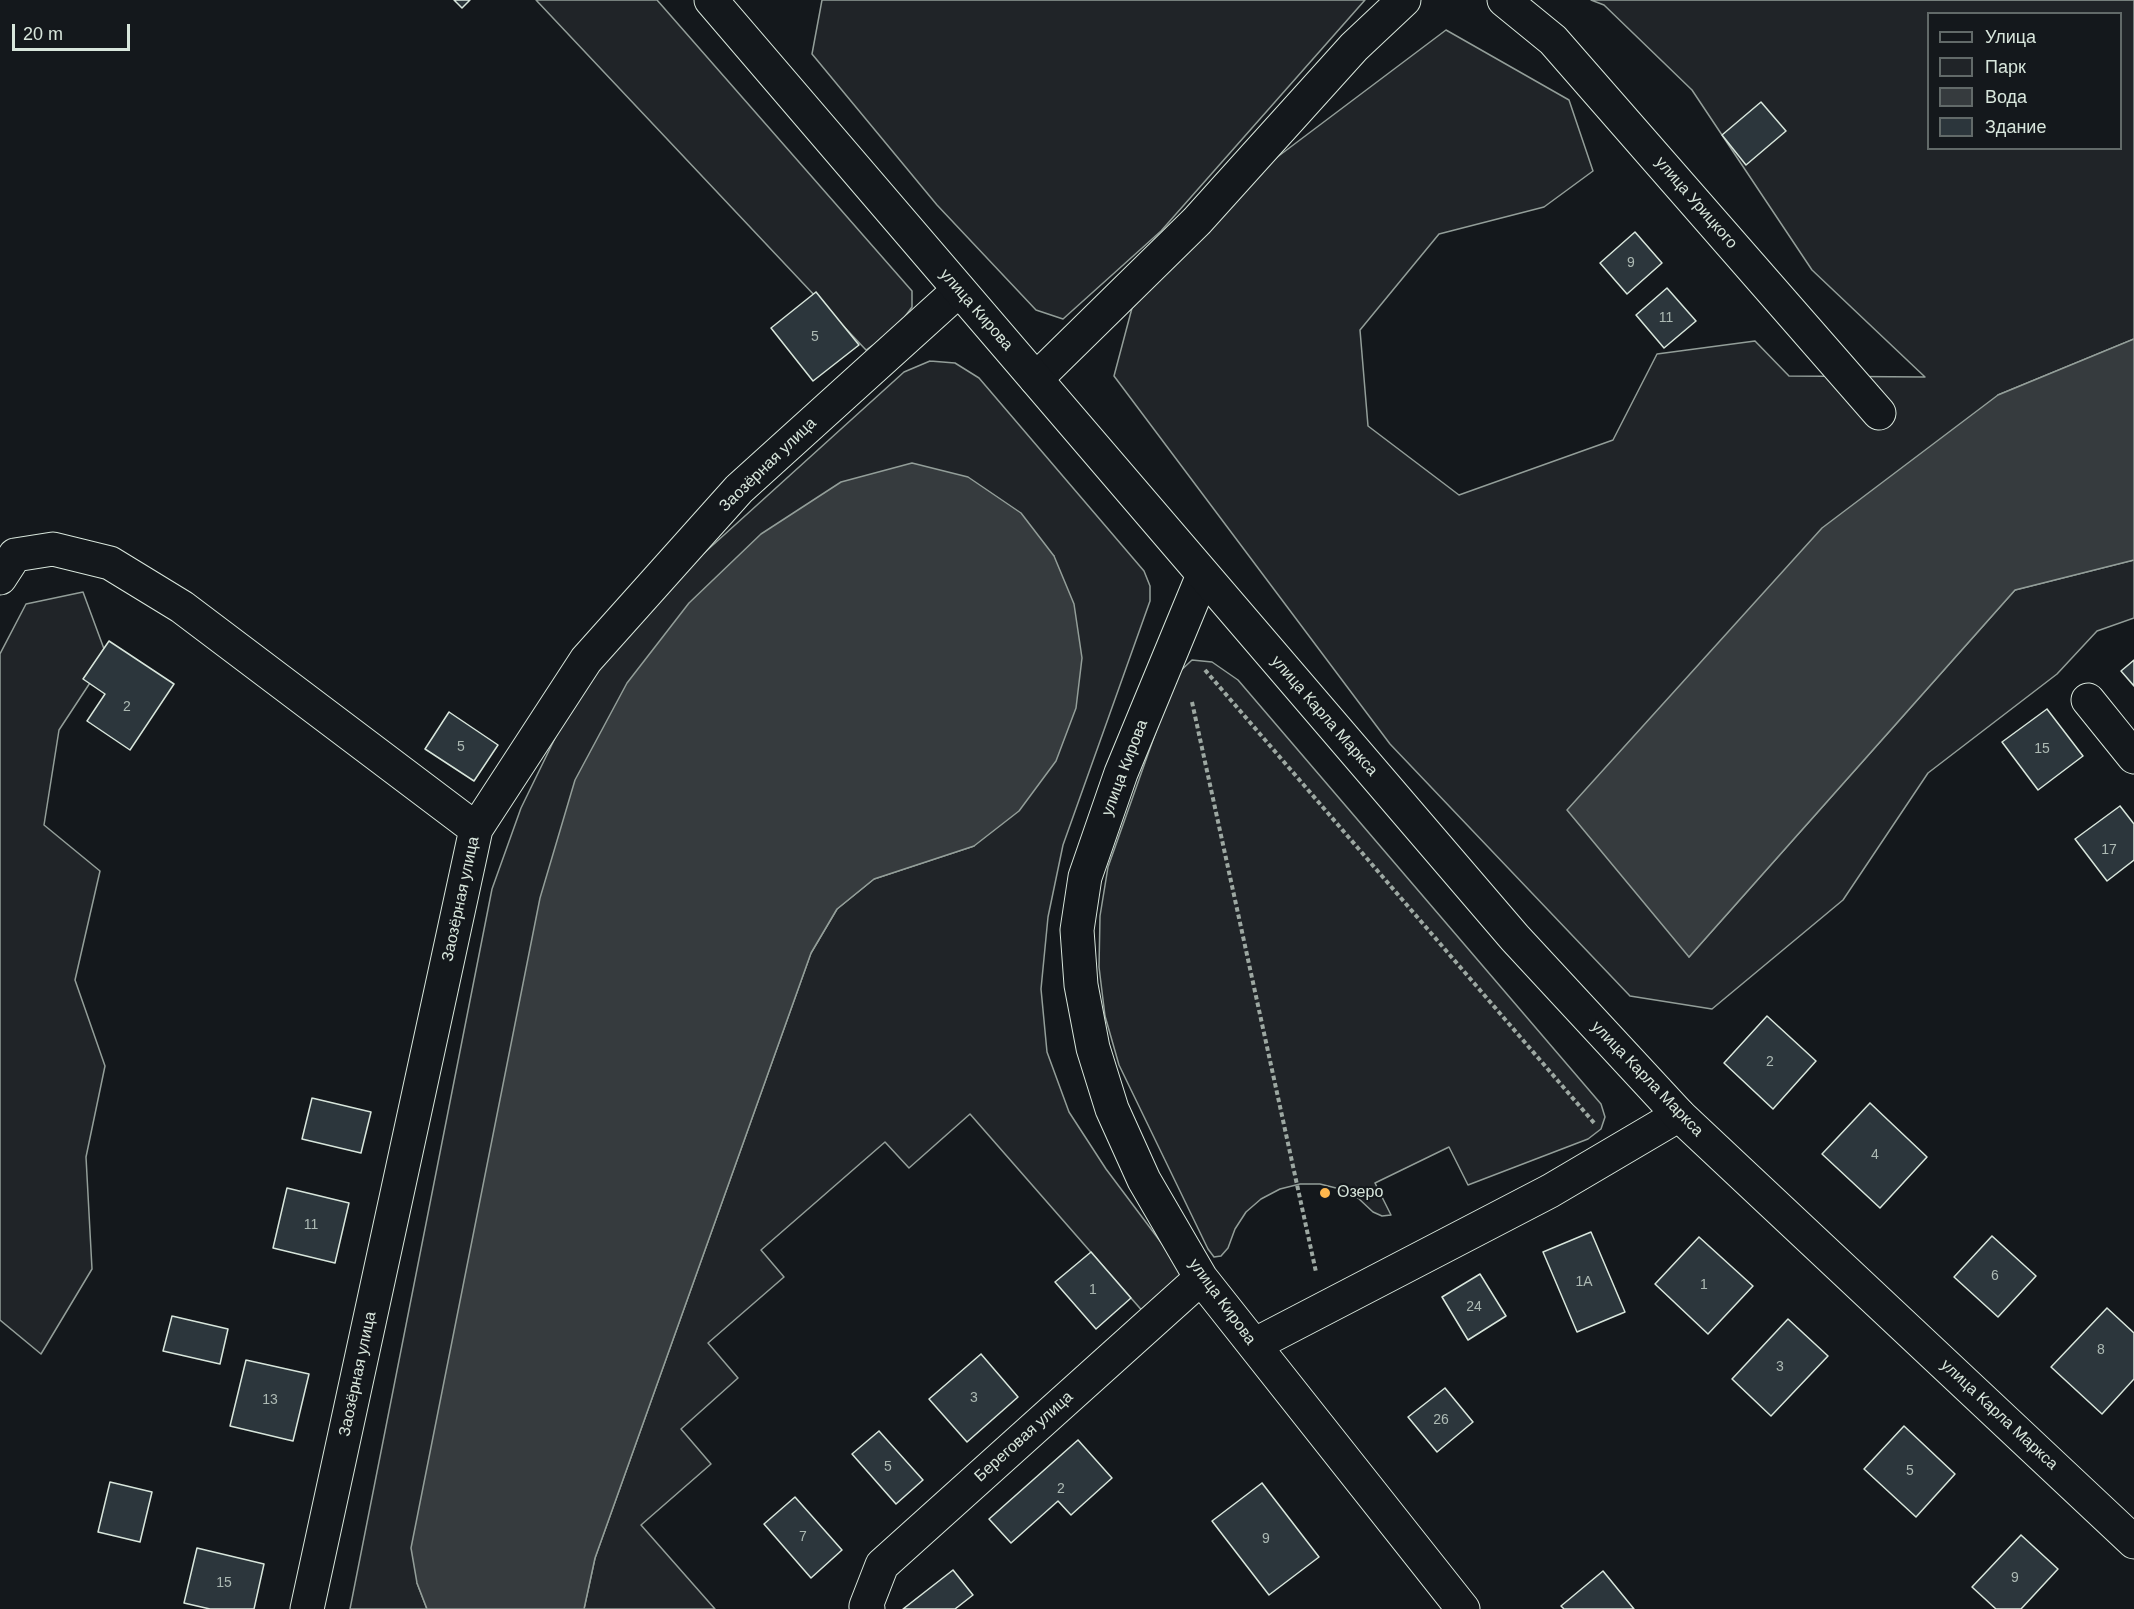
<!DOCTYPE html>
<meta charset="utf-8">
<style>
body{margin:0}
#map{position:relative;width:2134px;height:1609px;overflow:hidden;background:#14181c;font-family:Helvetica,sans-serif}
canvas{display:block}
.legend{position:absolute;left:1927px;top:12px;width:195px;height:138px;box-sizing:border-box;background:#14181c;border:2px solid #626a69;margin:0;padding:8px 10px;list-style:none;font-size:18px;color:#d8e6dc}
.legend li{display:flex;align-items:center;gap:12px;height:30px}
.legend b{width:30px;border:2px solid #626a69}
.scale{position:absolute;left:12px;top:24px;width:118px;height:27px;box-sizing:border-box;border:3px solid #d8e6dc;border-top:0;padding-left:8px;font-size:18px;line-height:21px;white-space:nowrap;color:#d8e6dc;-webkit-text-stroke:4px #14181c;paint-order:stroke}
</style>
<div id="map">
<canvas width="2134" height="1609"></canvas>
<ul class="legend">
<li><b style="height:8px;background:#14181c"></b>Улица</li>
<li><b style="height:16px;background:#202428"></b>Парк</li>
<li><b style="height:16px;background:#363b3e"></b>Вода</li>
<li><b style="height:16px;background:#2c363c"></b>Здание</li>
</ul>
<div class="scale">20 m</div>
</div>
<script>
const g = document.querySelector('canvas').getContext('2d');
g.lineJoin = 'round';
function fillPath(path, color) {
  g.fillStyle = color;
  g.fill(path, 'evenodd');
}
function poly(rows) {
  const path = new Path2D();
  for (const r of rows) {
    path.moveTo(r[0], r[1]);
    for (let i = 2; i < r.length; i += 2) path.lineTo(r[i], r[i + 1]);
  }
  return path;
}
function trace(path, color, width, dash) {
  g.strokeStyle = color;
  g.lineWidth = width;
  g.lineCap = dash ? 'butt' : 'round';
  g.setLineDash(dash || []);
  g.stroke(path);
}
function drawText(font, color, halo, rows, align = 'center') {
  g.font = font + ' Helvetica,sans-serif';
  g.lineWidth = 4.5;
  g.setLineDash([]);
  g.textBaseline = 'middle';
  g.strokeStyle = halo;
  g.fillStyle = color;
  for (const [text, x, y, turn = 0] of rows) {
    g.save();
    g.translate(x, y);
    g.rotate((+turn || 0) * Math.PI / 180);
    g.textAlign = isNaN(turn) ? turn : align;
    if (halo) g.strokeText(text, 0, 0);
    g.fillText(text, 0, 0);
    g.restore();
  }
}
const green = poly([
 [536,0,657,0,912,291,912,307,895,330,866,350,536,0],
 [822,0,1365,0,1161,231,1063,319,1036,310,937,205,812,54,822,0],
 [1591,0,2134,0,2134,339,1998,395,1689,957,2015,590,2134,560,2134,618,2097,631,2057,674,1928,773,1843,900,1712,1009,1630,996,1390,744,1114,376,1132,308,1264,167,1446,30,1569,100,1593,171,1544,207,1439,234,1360,330,1368,426,1459,495,1613,440,1657,354,1755,341,1789,376,1925,377,1812,270,1692,90,1604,5,1591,0],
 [1928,14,2120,14,2120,148,1928,148,1928,14],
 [930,361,955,363,979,378,1144,571,1150,586,1150,601,1063,845,1048,917,1041,989,1047,1052,1069,1112,1106,1169,1187,1277,1145,1314,970,1114,909,1168,885,1142,761,1250,784,1277,708,1343,738,1378,681,1429,711,1464,641,1525,715,1609,584,1609,595,1558,811,953,837,909,874,879,974,846,1054,556,417,1583,427,1609,350,1609,492,889,521,808,559,730,605,658,661,592,904,372,930,361],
 [83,592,107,657,59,730,44,825,100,871,75,980,105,1066,86,1157,92,1269,41,1354,0,1320,0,654,26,604,83,592],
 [1192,660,1212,662,1238,680,1601,1104,1605,1117,1601,1129,1588,1139,1468,1185,1449,1147,1375,1183,1391,1215,1382,1216,1373,1212,1358,1198,1340,1189,1320,1184,1300,1184,1280,1189,1261,1199,1246,1212,1235,1229,1228,1248,1221,1256,1214,1257,1208,1249,1119,1065,1105,1016,1099,967,1100,916,1108,867,1176,675,1192,660]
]);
fillPath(green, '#202428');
trace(green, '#939e99', 1.5);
const water = poly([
 [2134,339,2134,560,2015,590,1689,957,1567,810,1822,528,1998,395,2134,339],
 [912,463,968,477,1021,513,1054,556,1074,604,1082,658,1076,708,1056,761,1019,811,974,846,874,879,837,909,811,953,595,1558,584,1609,427,1609,417,1583,411,1548,540,898,575,780,627,683,689,603,761,534,841,482,912,463]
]);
fillPath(water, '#363b3e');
trace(water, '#939e99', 1.5);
const building = poly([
 [454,0,470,0,462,8,454,0],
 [1761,102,1786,131,1746,165,1722,135,1761,102],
 [1635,232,1662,263,1627,294,1600,263,1635,232],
 [1667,288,1696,321,1664,348,1636,315,1667,288],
 [816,292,859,345,813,381,771,328,816,292],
 [109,641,174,684,130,750,87,721,105,694,83,679,109,641],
 [2134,660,2134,686,2121,671,2134,660],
 [2047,709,2083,756,2038,790,2002,742,2047,709],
 [449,712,498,745,474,781,425,749,449,712],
 [2120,806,2134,824,2134,860,2107,881,2075,839,2120,806],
 [1767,1016,1816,1061,1773,1109,1724,1063,1767,1016],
 [312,1098,371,1112,361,1153,302,1139,312,1098],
 [1870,1103,1927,1157,1880,1208,1822,1154,1870,1103],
 [287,1188,349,1203,335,1263,273,1248,287,1188],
 [1591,1232,1625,1312,1577,1332,1543,1252,1591,1232],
 [1992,1236,2036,1276,1998,1317,1954,1277,1992,1236],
 [1699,1237,1753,1286,1708,1334,1655,1284,1699,1237],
 [1091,1252,1131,1298,1096,1329,1055,1282,1091,1252],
 [1480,1274,1506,1316,1468,1340,1442,1297,1480,1274],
 [2107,1308,2134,1333,2134,1379,2102,1414,2051,1367,2107,1308],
 [172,1316,228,1329,220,1364,163,1351,172,1316],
 [1788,1319,1828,1356,1771,1416,1732,1379,1788,1319],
 [981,1354,1018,1397,967,1442,929,1399,981,1354],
 [246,1360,309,1374,293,1441,230,1426,246,1360],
 [1445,1388,1473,1422,1437,1452,1408,1417,1445,1388],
 [1904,1426,1955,1474,1916,1517,1864,1469,1904,1426],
 [879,1431,923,1480,896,1504,852,1454,879,1431],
 [1078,1440,1112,1478,1071,1515,1058,1501,1011,1543,989,1519,1078,1440],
 [110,1482,152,1492,140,1542,98,1532,110,1482],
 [1262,1483,1319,1557,1269,1595,1212,1521,1262,1483],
 [795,1497,842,1550,811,1578,764,1524,795,1497],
 [2021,1535,2058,1569,2021,1609,1996,1609,1972,1587,2021,1535],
 [197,1548,264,1564,254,1609,210,1609,184,1603,197,1548],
 [953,1570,973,1595,955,1609,903,1609,953,1570],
 [1603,1571,1634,1609,1564,1609,1561,1606,1603,1571]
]);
fillPath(building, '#2c363c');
trace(building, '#d8e6dc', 1.5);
const minor = poly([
 [1504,0,1553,40,1879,413],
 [1036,379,1197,221,1354,47,1404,0],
 [15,555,53,549,110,563,182,607,476,829],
 [1203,575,1121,773,1085,877,1077,930,1081,985,1093,1048,1112,1109,1144,1180,1201,1278,1463,1609],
 [0,578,15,555],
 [2088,700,2134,757],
 [1254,1345,1550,1191,1679,1115],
 [307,1609,476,829,586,660,739,489,959,290],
 [868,1609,866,1606,882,1565,1201,1278]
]);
const major = poly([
 [711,0,1515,938,1679,1115,2134,1542]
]);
trace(minor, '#d8e6dc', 35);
trace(major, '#d8e6dc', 35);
trace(poly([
 [1205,670,1595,1124],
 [1192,702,1316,1272]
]), '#9da8a2', 4, [4.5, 3]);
trace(minor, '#14181c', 33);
trace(major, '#14181c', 33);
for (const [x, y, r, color] of [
 [1325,1193,6,"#ffb74d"]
]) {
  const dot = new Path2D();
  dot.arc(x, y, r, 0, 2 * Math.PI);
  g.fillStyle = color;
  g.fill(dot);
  trace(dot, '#14181c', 2);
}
drawText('14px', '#adbab4', null, [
 ["9",1631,263],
 ["11",1666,318],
 ["5",815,337],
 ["2",127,707],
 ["5",461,747],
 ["15",2042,749],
 ["17",2109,850],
 ["2",1770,1062],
 ["4",1875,1155],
 ["11",311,1225],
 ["6",1995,1276],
 ["1А",1584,1282],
 ["1",1704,1285],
 ["1",1093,1290],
 ["24",1474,1307],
 ["8",2101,1350],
 ["3",1780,1367],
 ["3",974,1398],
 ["13",270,1400],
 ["26",1441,1420],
 ["5",888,1467],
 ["5",1910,1471],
 ["2",1061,1489],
 ["7",803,1537],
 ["9",1266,1539],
 ["9",2015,1578],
 ["15",224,1583]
]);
drawText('16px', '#d8e6dc', '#14181c', [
 ["улица Урицкого",1696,203,49],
 ["улица Кирова",976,310,49],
 ["Заозёрная улица",768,465,-44],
 ["улица Карла Маркса",1324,716,49],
 ["улица Кирова",1125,768,-69],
 ["Заозёрная улица",461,899,-78],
 ["улица Карла Маркса",1647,1079,46],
 ["улица Кирова",1222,1302,54],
 ["Заозёрная улица",358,1374,-78],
 ["улица Карла Маркса",1999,1415,43],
 ["Береговая улица",1024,1437,-42]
]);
drawText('16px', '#d8e6dc', '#14181c', [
 ["Озеро",1337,1193]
], 'left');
</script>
